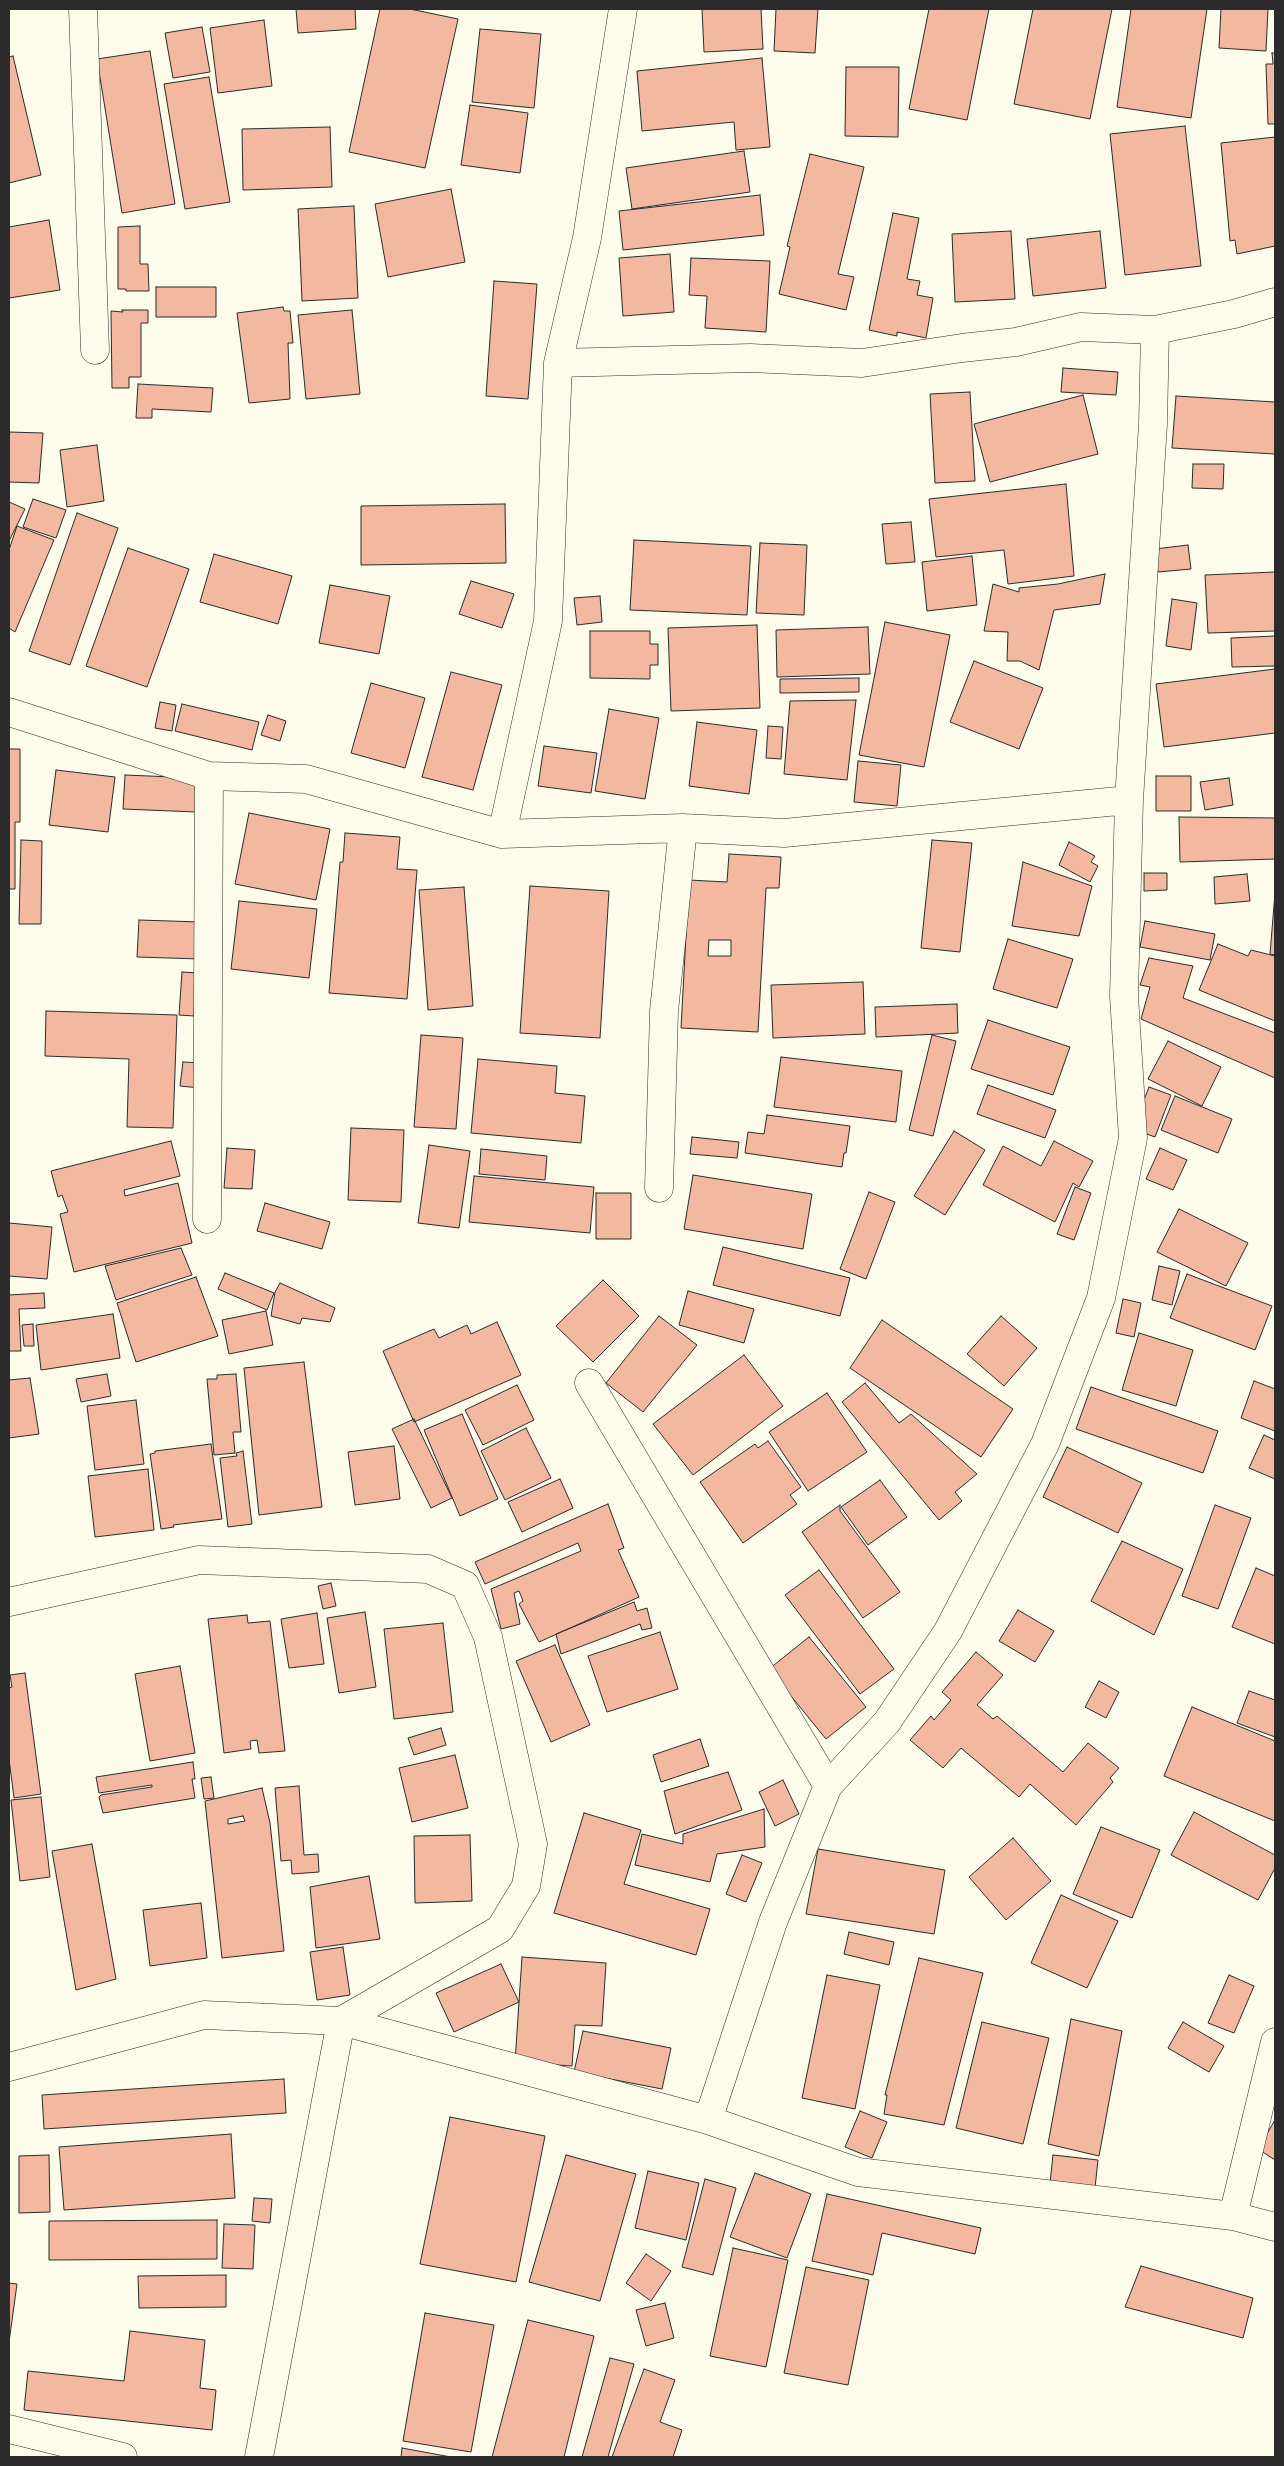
<!DOCTYPE html>
<style>
body{margin:0}
#map{position:relative;width:1284px;height:2466px;overflow:hidden;background:#fdfbea;font-family:"Source Sans 3",sans-serif}
canvas{display:block}
.frame{position:absolute;inset:0;border:10px solid #2b2b2b;pointer-events:none}
</style>
<div id="map">
<canvas width="1284" height="2466"></canvas>
<div class="frame"></div>
</div>
<script>
const g = document.querySelector('canvas').getContext('2d');
g.lineJoin = 'round';
function fillPath(path, color) {
  g.fillStyle = color;
  g.fill(path, 'evenodd');
}
function poly(rows) {
  const path = new Path2D();
  for (const r of rows) {
    path.moveTo(r[0], r[1]);
    for (let i = 2; i < r.length; i += 2) path.lineTo(r[i], r[i + 1]);
  }
  return path;
}
function trace(path, color, width, dash) {
  g.strokeStyle = color;
  g.lineWidth = width;
  g.lineCap = dash ? 'butt' : 'round';
  g.setLineDash(dash || []);
  g.stroke(path);
}
const building = poly([
 [296,9,355,9,356,29,298,33,296,9],
 [380,9,410,9,458,19,425,168,349,152,380,9],
 [702,9,761,9,763,49,704,52,702,9],
 [776,9,818,9,815,53,774,51,776,9],
 [929,9,989,9,967,120,909,109,929,9],
 [1033,9,1112,9,1090,119,1014,104,1033,9],
 [1131,9,1207,9,1191,118,1117,107,1131,9],
 [1221,9,1268,9,1266,51,1219,48,1221,9],
 [264,20,272,86,218,93,210,28,264,20],
 [202,27,210,72,173,78,165,33,202,27],
 [480,29,541,34,534,108,472,102,480,29],
 [150,51,175,204,122,213,97,59,150,51],
 [1272,53,1275,53,1275,124,1268,124,1266,64,1273,64,1272,53],
 [13,56,41,175,9,183,9,57,13,56],
 [762,58,770,147,736,150,734,122,642,131,637,71,762,58],
 [846,67,899,67,898,137,845,136,846,67],
 [209,77,230,202,185,209,164,84,209,77],
 [470,105,528,113,520,173,461,165,470,105],
 [1185,126,1201,266,1125,275,1110,134,1185,126],
 [330,127,332,187,243,190,242,129,330,127],
 [1275,137,1275,246,1237,254,1235,240,1230,241,1221,143,1275,137],
 [744,151,750,192,632,209,626,168,744,151],
 [810,154,864,167,838,274,854,277,846,310,779,294,790,247,787,246,810,154],
 [451,189,465,262,388,277,375,204,451,189],
 [760,195,764,235,623,250,619,211,760,195],
 [354,206,358,298,302,301,298,209,354,206],
 [893,213,919,218,907,279,920,281,917,295,933,298,926,338,897,332,897,336,869,330,893,213],
 [49,220,60,290,9,298,9,227,49,220],
 [140,226,140,264,148,264,149,291,126,291,126,289,118,289,118,227,140,226],
 [1011,231,1015,299,955,302,952,234,1011,231],
 [1100,231,1106,288,1033,296,1027,239,1100,231],
 [670,254,674,312,623,316,619,258,670,254],
 [691,258,770,261,766,332,705,328,707,296,689,295,691,258],
 [494,281,537,284,528,399,486,396,494,281],
 [156,287,216,287,216,317,156,317,156,287],
 [283,307,284,311,290,311,293,343,288,343,290,399,249,403,237,313,283,307],
 [122,310,148,310,148,323,141,323,141,377,129,377,129,388,112,388,111,311,123,312,122,310],
 [352,310,360,394,306,399,298,315,352,310],
 [1063,368,1118,372,1116,395,1061,392,1063,368],
 [138,384,213,388,211,412,152,409,152,418,136,418,138,384],
 [970,392,975,481,935,483,930,394,970,392],
 [1083,395,1098,454,990,482,974,424,1083,395],
 [1176,396,1275,402,1275,454,1172,448,1176,396],
 [9,432,43,433,39,483,9,482,9,432],
 [97,445,104,501,67,507,60,450,97,445],
 [1193,464,1224,464,1223,489,1192,488,1193,464],
 [1066,484,1074,576,1008,584,1004,550,936,557,929,499,1066,484],
 [33,499,66,510,56,538,23,527,33,499],
 [9,502,25,509,9,541,9,502],
 [505,504,506,563,361,565,361,506,505,504],
 [77,513,118,528,70,665,29,651,77,513],
 [911,522,915,562,886,564,882,524,911,522],
 [17,526,54,540,15,632,9,628,9,550,17,526],
 [634,540,751,546,747,615,630,610,634,540],
 [760,543,807,545,804,615,756,613,760,543],
 [1188,545,1191,569,1158,572,1155,549,1188,545],
 [128,548,189,569,147,687,86,666,128,548],
 [214,554,292,576,278,624,200,602,214,554],
 [972,556,977,605,927,611,922,562,972,556],
 [1275,572,1275,631,1208,633,1205,575,1275,572],
 [1105,574,1100,604,1054,610,1039,670,1020,661,1007,661,1008,632,984,631,993,584,1019,592,1019,588,1058,584,1105,574],
 [471,581,514,594,502,628,459,614,471,581],
 [330,585,390,596,379,654,319,643,330,585],
 [600,596,602,622,577,625,574,598,600,596],
 [1172,599,1197,603,1191,650,1166,646,1172,599],
 [885,622,950,635,924,767,859,755,885,622],
 [757,625,760,708,671,711,668,628,757,625],
 [868,627,870,674,777,677,776,630,868,627],
 [590,631,650,631,650,644,658,644,658,665,650,665,650,679,590,678,590,631],
 [1275,636,1275,666,1232,667,1231,638,1275,636],
 [974,661,1043,688,1019,749,950,722,974,661],
 [1275,669,1275,733,1164,747,1156,684,1275,669],
 [451,672,502,685,473,790,422,777,451,672],
 [859,678,859,692,780,693,780,679,859,678],
 [371,683,425,698,405,768,351,753,371,683],
 [856,700,847,780,784,774,790,701,856,700],
 [160,702,176,705,172,731,155,728,160,702],
 [182,704,259,722,252,750,175,731,182,704],
 [609,709,659,718,645,799,595,791,609,709],
 [268,715,286,721,280,741,261,735,268,715],
 [697,722,757,730,749,794,689,786,697,722],
 [768,726,783,727,781,759,766,758,768,726],
 [544,746,597,753,591,793,538,786,544,746],
 [9,749,20,749,20,822,15,822,15,889,9,889,9,749],
 [858,761,901,765,897,806,854,802,858,761],
 [56,770,115,777,108,832,49,825,56,770],
 [125,775,197,778,196,812,123,809,125,775],
 [1156,776,1191,776,1191,811,1156,811,1156,776],
 [1229,778,1233,805,1205,810,1200,782,1229,778],
 [249,813,330,829,316,900,235,884,249,813],
 [1179,817,1275,818,1275,859,1180,862,1179,817],
 [345,833,400,837,397,869,417,870,407,999,329,993,340,862,343,862,345,833],
 [21,840,42,841,41,924,19,924,21,840],
 [932,840,972,843,960,952,921,948,932,840],
 [1069,842,1095,856,1091,862,1098,866,1090,882,1059,865,1069,842],
 [729,854,781,857,779,888,766,888,758,1032,681,1028,689,880,727,882,729,854],
 [709,940,731,940,731,956,708,956,709,940],
 [1023,862,1092,886,1079,936,1012,926,1023,862],
 [1144,873,1167,873,1167,890,1144,891,1144,873],
 [1247,874,1250,901,1215,904,1214,877,1247,874],
 [530,886,609,891,600,1038,520,1033,530,886],
 [464,887,473,1006,428,1010,419,890,464,887],
 [1275,893,1275,955,1270,954,1275,893],
 [239,901,317,909,309,978,231,969,239,901],
 [139,920,201,922,200,959,137,957,139,920],
 [1145,921,1215,934,1210,960,1140,947,1145,921],
 [1008,939,1073,959,1057,1008,993,989,1008,939],
 [1218,944,1248,956,1251,950,1275,956,1275,1021,1199,990,1218,944],
 [1149,958,1193,966,1183,998,1275,1033,1275,1078,1141,1019,1150,987,1140,985,1149,958],
 [182,972,197,973,194,1016,179,1015,182,972],
 [863,982,865,1034,773,1038,771,985,863,982],
 [957,1004,958,1033,876,1037,875,1007,957,1004],
 [46,1011,177,1015,173,1128,127,1127,129,1059,45,1056,46,1011],
 [988,1020,1070,1047,1053,1095,971,1069,988,1020],
 [421,1035,463,1038,456,1129,414,1127,421,1035],
 [932,1035,956,1041,933,1136,909,1130,932,1035],
 [1168,1041,1221,1067,1202,1106,1148,1079,1168,1041],
 [781,1057,902,1071,896,1122,774,1107,781,1057],
 [478,1059,557,1066,555,1093,585,1096,581,1143,471,1133,478,1059],
 [183,1062,202,1063,200,1088,180,1086,183,1062],
 [988,1085,1056,1110,1045,1138,977,1114,988,1085],
 [1149,1087,1171,1095,1155,1137,1133,1129,1149,1087],
 [1175,1096,1232,1119,1218,1153,1161,1130,1175,1096],
 [767,1115,850,1126,846,1153,844,1153,842,1167,745,1153,748,1132,764,1134,767,1115],
 [351,1128,404,1130,401,1202,348,1200,351,1128],
 [954,1131,985,1150,945,1215,914,1196,954,1131],
 [692,1137,739,1142,737,1158,690,1154,692,1137],
 [171,1141,180,1176,124,1190,125,1196,178,1183,192,1243,74,1272,60,1214,68,1212,62,1195,58,1197,51,1171,171,1141],
 [1054,1141,1093,1161,1079,1187,1073,1183,1055,1222,983,1185,1003,1146,1041,1166,1054,1141],
 [429,1145,470,1151,459,1228,418,1223,429,1145],
 [227,1148,255,1150,252,1189,224,1188,227,1148],
 [1160,1148,1187,1160,1173,1190,1146,1179,1160,1148],
 [481,1149,547,1156,545,1180,479,1174,481,1149],
 [693,1175,812,1194,803,1249,684,1229,693,1175],
 [474,1176,594,1187,590,1233,469,1222,474,1176],
 [1075,1187,1091,1193,1074,1240,1057,1234,1075,1187],
 [869,1192,895,1202,866,1279,840,1269,869,1192],
 [596,1193,631,1193,631,1239,596,1239,596,1193],
 [265,1203,330,1222,322,1249,257,1231,265,1203],
 [1179,1209,1248,1243,1226,1286,1157,1252,1179,1209],
 [9,1223,52,1227,47,1279,9,1276,9,1223],
 [723,1247,850,1278,840,1316,713,1285,723,1247],
 [181,1248,192,1275,116,1300,105,1266,181,1248],
 [1159,1266,1180,1271,1172,1305,1152,1300,1159,1266],
 [225,1273,274,1293,267,1310,218,1289,225,1273],
 [1187,1274,1272,1306,1255,1350,1170,1318,1187,1274],
 [196,1277,218,1336,136,1362,117,1303,196,1277],
 [603,1280,639,1316,593,1362,556,1326,603,1280],
 [280,1283,335,1308,330,1322,302,1318,300,1324,271,1316,275,1292,280,1283],
 [688,1291,754,1309,744,1343,679,1325,688,1291],
 [44,1293,45,1308,19,1309,21,1351,9,1351,9,1295,44,1293],
 [1123,1299,1141,1303,1134,1337,1116,1333,1123,1299],
 [266,1311,273,1345,229,1354,222,1320,266,1311],
 [113,1314,120,1358,41,1370,36,1325,113,1314],
 [659,1316,697,1345,643,1412,606,1383,659,1316],
 [1001,1316,1037,1348,1004,1386,967,1354,1001,1316],
 [882,1320,1013,1409,981,1457,850,1368,882,1320],
 [497,1322,521,1375,414,1422,383,1351,434,1329,439,1338,467,1325,471,1334,497,1322],
 [33,1324,34,1346,24,1346,22,1325,33,1324],
 [1139,1333,1193,1350,1176,1406,1122,1390,1139,1333],
 [744,1355,783,1406,693,1475,653,1424,744,1355],
 [304,1362,322,1507,259,1515,244,1368,304,1362],
 [107,1374,111,1396,81,1402,76,1379,107,1374],
 [236,1374,241,1432,233,1432,235,1453,214,1455,207,1379,217,1379,217,1375,236,1374],
 [30,1378,39,1434,9,1438,9,1380,30,1378],
 [1254,1381,1275,1389,1275,1431,1241,1418,1254,1381],
 [865,1383,899,1423,911,1414,977,1474,955,1492,962,1501,939,1520,842,1402,865,1383],
 [517,1385,534,1420,483,1445,465,1410,517,1385],
 [1091,1387,1218,1431,1203,1473,1076,1429,1091,1387],
 [827,1393,867,1452,808,1491,769,1432,827,1393],
 [136,1400,144,1464,95,1470,87,1406,136,1400],
 [462,1414,498,1499,460,1516,424,1430,462,1414],
 [414,1419,452,1498,431,1508,392,1429,414,1419],
 [526,1428,551,1478,505,1500,481,1451,526,1428],
 [1264,1435,1275,1440,1275,1479,1249,1468,1264,1435],
 [768,1441,801,1487,790,1495,797,1504,743,1543,700,1482,755,1444,758,1448,768,1441],
 [211,1444,222,1519,173,1525,174,1527,161,1529,150,1454,155,1453,155,1451,211,1444],
 [394,1446,400,1499,355,1505,348,1452,394,1446],
 [1067,1447,1142,1483,1118,1533,1043,1497,1067,1447],
 [243,1451,252,1524,228,1527,220,1458,237,1456,236,1453,243,1451],
 [148,1469,154,1530,95,1537,88,1476,148,1469],
 [560,1479,573,1508,522,1532,508,1502,560,1479],
 [880,1480,907,1517,868,1545,841,1507,880,1480],
 [608,1504,624,1548,618,1550,639,1597,539,1642,519,1604,523,1601,519,1591,514,1593,520,1624,501,1629,491,1589,581,1551,578,1543,485,1584,475,1562,608,1504],
 [840,1505,840,1511,900,1592,863,1618,802,1532,840,1505],
 [1215,1505,1251,1518,1218,1609,1182,1596,1215,1505],
 [1122,1541,1183,1569,1154,1635,1091,1601,1122,1541],
 [1256,1568,1275,1576,1275,1644,1232,1627,1256,1568],
 [819,1570,894,1669,860,1694,785,1595,819,1570],
 [331,1583,336,1606,323,1609,318,1586,331,1583],
 [634,1602,637,1611,647,1608,652,1628,642,1630,640,1624,561,1654,556,1634,634,1602],
 [1018,1610,1054,1631,1035,1662,999,1641,1018,1610],
 [365,1612,376,1687,339,1693,327,1618,365,1612],
 [317,1613,324,1664,289,1668,281,1619,317,1613],
 [247,1615,248,1623,270,1621,285,1751,259,1753,257,1740,250,1741,251,1749,224,1753,208,1619,247,1615],
 [443,1623,453,1712,394,1719,384,1629,443,1623],
 [660,1632,678,1689,607,1712,588,1656,660,1632],
 [809,1637,866,1707,826,1739,769,1669,809,1637],
 [555,1645,590,1725,551,1742,516,1661,555,1645],
 [976,1652,1003,1675,977,1705,993,1719,997,1716,1063,1772,1088,1743,1119,1768,1110,1778,1113,1782,1076,1825,1030,1784,1019,1797,961,1748,943,1768,910,1740,931,1716,934,1720,951,1700,942,1692,976,1652],
 [180,1666,195,1753,150,1761,135,1674,180,1666],
 [25,1673,41,1794,14,1798,9,1759,9,1688,12,1687,10,1675,25,1673],
 [1099,1681,1119,1692,1106,1718,1085,1707,1099,1681],
 [1249,1691,1275,1700,1275,1737,1237,1723,1249,1691],
 [1192,1707,1275,1741,1275,1821,1164,1776,1192,1707],
 [441,1728,446,1745,414,1755,408,1738,441,1728],
 [700,1739,709,1766,661,1782,653,1755,700,1739],
 [455,1755,468,1808,412,1822,399,1768,455,1755],
 [193,1762,195,1779,192,1779,195,1798,103,1813,99,1797,101,1795,152,1787,152,1785,99,1793,96,1777,193,1762],
 [728,1772,742,1810,675,1834,664,1791,728,1772],
 [211,1777,214,1798,204,1799,201,1778,211,1777],
 [783,1780,799,1814,775,1826,759,1792,783,1780],
 [299,1786,304,1855,318,1854,319,1872,292,1874,291,1860,281,1861,275,1788,299,1786],
 [262,1788,270,1823,284,1951,222,1958,205,1801,262,1788],
 [243,1816,245,1821,228,1824,228,1819,243,1816],
 [41,1797,50,1877,20,1881,11,1800,41,1797],
 [764,1809,765,1847,717,1854,710,1882,635,1865,642,1834,683,1844,683,1834,764,1809],
 [1194,1812,1275,1855,1275,1868,1258,1900,1171,1855,1194,1812],
 [584,1813,641,1830,624,1884,710,1909,696,1955,554,1913,584,1813],
 [1101,1827,1160,1850,1132,1918,1073,1894,1101,1827],
 [470,1835,472,1901,415,1903,414,1836,470,1835],
 [1013,1838,1051,1881,1006,1920,969,1877,1013,1838],
 [92,1844,116,1979,76,1990,52,1851,92,1844],
 [818,1849,945,1870,934,1934,806,1914,818,1849],
 [742,1855,762,1863,746,1902,726,1894,742,1855],
 [369,1876,380,1939,316,1948,310,1887,369,1876],
 [1061,1895,1118,1921,1087,1988,1031,1963,1061,1895],
 [201,1903,207,1958,150,1966,143,1910,201,1903],
 [849,1932,894,1942,889,1965,844,1954,849,1932],
 [343,1947,350,1995,317,2000,310,1952,343,1947],
 [522,1957,606,1963,602,2026,575,2025,572,2066,515,2062,522,1957],
 [919,1958,983,1973,944,2125,884,2114,887,2095,885,2095,919,1958],
 [501,1964,519,2002,454,2032,436,1993,501,1964],
 [827,1975,880,1985,855,2109,802,2098,827,1975],
 [1229,1975,1254,1986,1234,2033,1208,2023,1229,1975],
 [1071,2019,1122,2031,1099,2156,1048,2144,1071,2019],
 [982,2022,1049,2038,1023,2144,956,2128,982,2022],
 [1183,2022,1224,2046,1209,2072,1168,2048,1183,2022],
 [583,2031,671,2048,662,2089,574,2072,583,2031],
 [284,2079,286,2113,44,2129,42,2095,284,2079],
 [860,2111,887,2122,872,2158,845,2147,860,2111],
 [450,2117,545,2136,516,2282,420,2264,450,2117],
 [1275,2120,1275,2160,1258,2149,1275,2120],
 [231,2134,235,2198,64,2210,59,2147,231,2134],
 [49,2155,50,2212,19,2213,19,2156,49,2155],
 [566,2155,636,2174,600,2301,529,2282,566,2155],
 [1053,2155,1098,2160,1095,2188,1050,2183,1053,2155],
 [648,2171,699,2183,686,2240,635,2228,648,2171],
 [755,2173,811,2194,787,2258,730,2237,755,2173],
 [705,2179,736,2188,713,2275,682,2267,705,2179],
 [827,2194,981,2228,975,2254,882,2233,873,2275,812,2261,827,2194],
 [254,2198,272,2199,270,2223,252,2221,254,2198],
 [217,2220,217,2259,49,2260,49,2221,217,2220],
 [224,2224,255,2225,253,2269,222,2268,224,2224],
 [733,2248,788,2260,766,2367,710,2356,733,2248],
 [646,2254,671,2271,651,2301,626,2283,646,2254],
 [1141,2266,1253,2298,1243,2338,1125,2307,1141,2266],
 [806,2267,869,2280,848,2385,784,2373,806,2267],
 [226,2275,226,2307,139,2308,138,2276,226,2275],
 [9,2283,17,2284,9,2342,9,2283],
 [665,2303,674,2338,646,2346,636,2310,665,2303],
 [425,2313,494,2325,471,2452,403,2441,425,2313],
 [528,2320,594,2336,564,2457,492,2457,528,2320],
 [130,2331,205,2340,200,2388,216,2390,212,2430,24,2410,28,2371,124,2381,130,2331],
 [610,2358,634,2364,608,2457,582,2457,610,2358],
 [644,2369,675,2380,660,2422,682,2430,673,2457,612,2457,644,2369],
 [402,2448,451,2457,401,2457,402,2448]
]);
fillPath(building, '#f2b8a0');
trace(building, '#2b2b2b', 1);
const minor = poly([
 [83,9,95,350],
 [558,363,750,358,862,363,962,348,1016,342,1081,327,1155,330,1234,314,1275,302],
 [9,712,209,776,306,779,502,834,683,828,784,833,1129,800],
 [502,834,548,621,558,363,587,238,623,9],
 [659,1188,664,1011,683,828],
 [207,1219,209,776],
 [589,1383,828,1786],
 [9,1602,199,1560,428,1569,465,1585,488,1637,533,1844,526,1886,500,1929,341,2021,259,2457],
 [9,2067,204,2015,341,2021,708,2120,858,2172,1233,2216,1275,2227],
 [708,2120,773,1922,828,1786,887,1722,948,1631,1045,1444,1101,1298,1133,1138,1124,996,1129,800,1153,424,1155,330],
 [1233,2216,1275,2042],
 [9,2429,123,2457]
]);
trace(minor, '#2b2b2b', 29);
trace(minor, '#fdfbea', 28);
</script>
